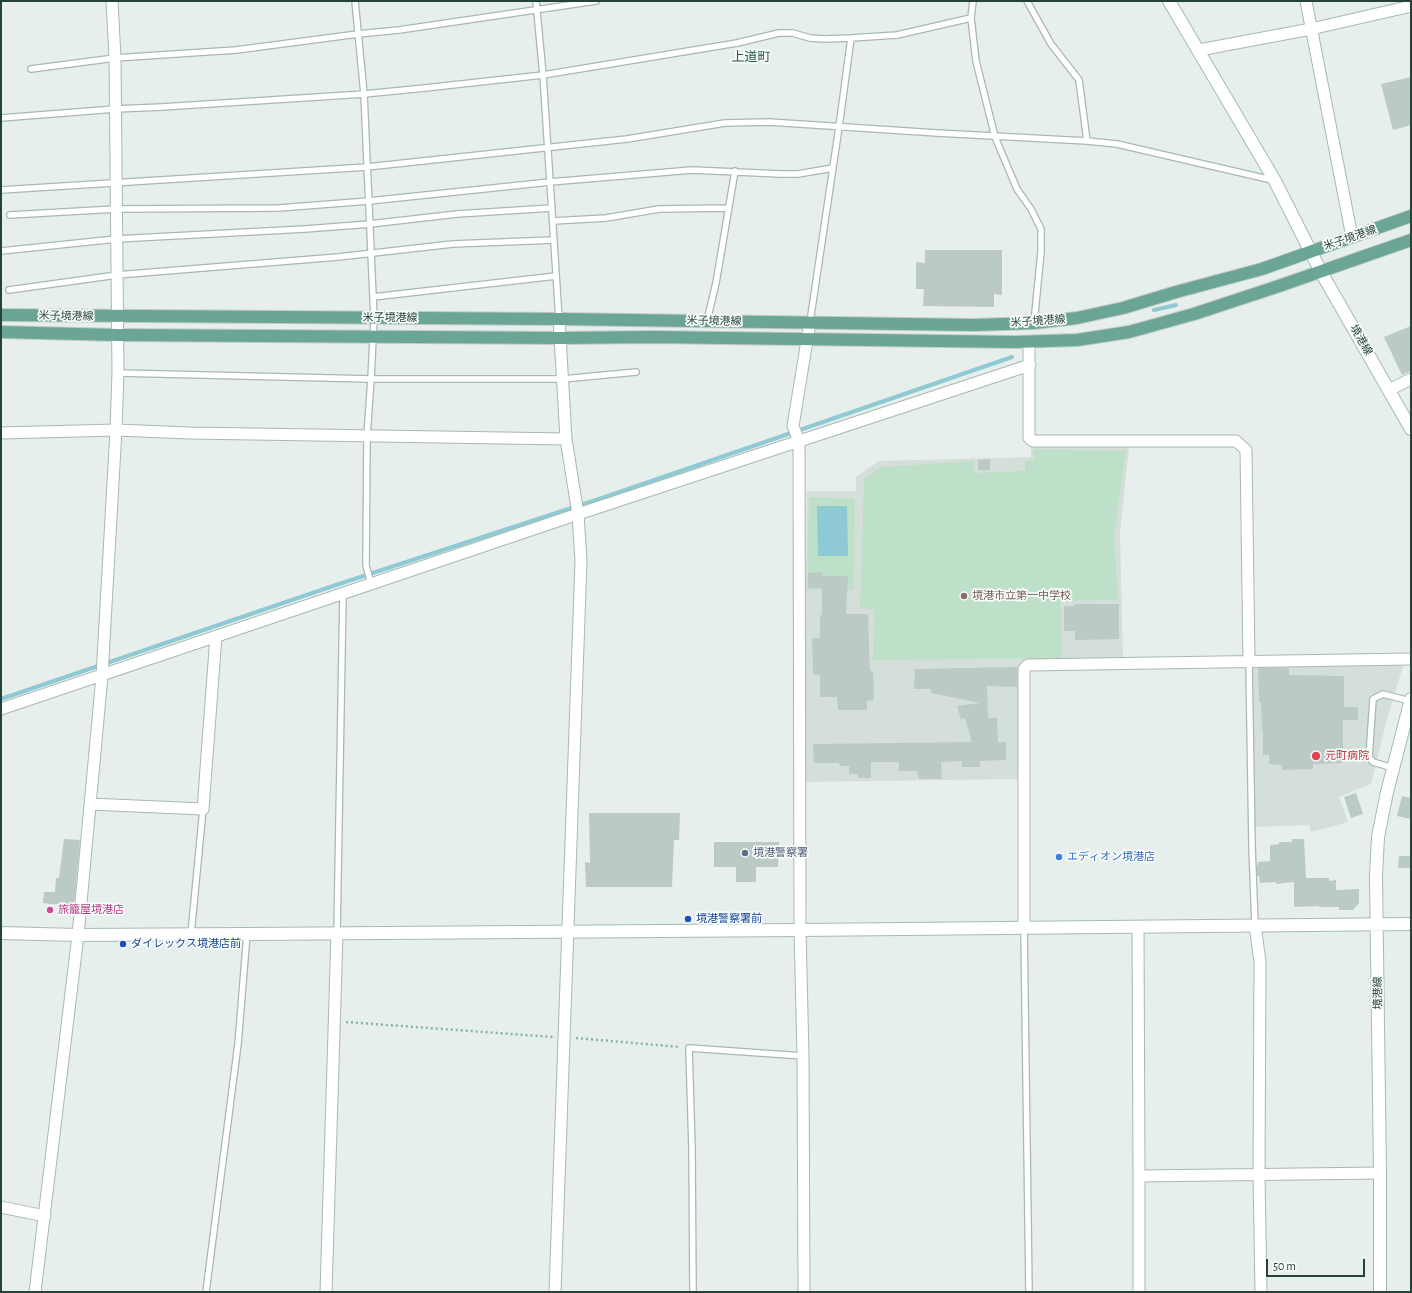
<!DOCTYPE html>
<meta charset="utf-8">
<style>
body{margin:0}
#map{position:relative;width:1412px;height:1293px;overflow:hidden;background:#e6efeb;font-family:"Alegreya Sans",sans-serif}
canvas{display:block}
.frame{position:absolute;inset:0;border:2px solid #24423a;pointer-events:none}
.scale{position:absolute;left:1266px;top:1259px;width:99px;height:18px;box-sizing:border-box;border:2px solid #24423a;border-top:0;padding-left:5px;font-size:12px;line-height:14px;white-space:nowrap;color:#24423a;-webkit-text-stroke:3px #f7fbf9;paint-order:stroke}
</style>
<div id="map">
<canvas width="1412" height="1293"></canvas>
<div class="frame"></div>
<div class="scale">50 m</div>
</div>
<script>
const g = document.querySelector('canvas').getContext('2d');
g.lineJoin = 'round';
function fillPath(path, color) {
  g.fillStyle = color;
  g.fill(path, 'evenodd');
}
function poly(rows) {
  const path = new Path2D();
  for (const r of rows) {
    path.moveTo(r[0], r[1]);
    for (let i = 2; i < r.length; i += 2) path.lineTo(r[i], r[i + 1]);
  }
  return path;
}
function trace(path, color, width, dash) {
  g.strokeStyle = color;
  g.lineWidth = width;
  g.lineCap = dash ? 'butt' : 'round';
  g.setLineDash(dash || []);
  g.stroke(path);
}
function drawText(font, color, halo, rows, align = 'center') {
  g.font = font + ' "Alegreya Sans","Noto Sans JP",sans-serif';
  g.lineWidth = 3.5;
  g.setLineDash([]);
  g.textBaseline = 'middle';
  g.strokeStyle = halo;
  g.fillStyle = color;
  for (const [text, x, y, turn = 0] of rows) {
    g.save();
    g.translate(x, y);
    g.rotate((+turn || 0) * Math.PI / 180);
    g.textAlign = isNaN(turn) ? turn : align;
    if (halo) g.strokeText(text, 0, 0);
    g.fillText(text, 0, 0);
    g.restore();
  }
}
fillPath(poly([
 [1031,447,1129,447,1120,534,1123,658,1022,663,1022,769,1017,771,1017,779,803,782,807,491,856,491,856,477,879,461,1031,457],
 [1253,666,1403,666,1385,727,1371,784,1339,797,1348,822,1311,832,1309,825,1254,827]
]), '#d4dfda');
fillPath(poly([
 [1034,449,1126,451,1114,536,1118,600,1061,601,1061,658,873,660,874,610,860,608,864,480,881,467,974,461,974,473,1025,471,1025,461,1034,460],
 [809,497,855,499,854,590,807,590]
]), '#bfe0c8');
fillPath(poly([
 [817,506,847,506,848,556,818,556]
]), '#8ec9d4');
trace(poly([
 [1154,310,1176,305],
 [1,699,333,586,602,498,1012,357]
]), '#8ec9d4', 4);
fillPath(poly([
 [1411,77,1411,125,1393,130,1381,84],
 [925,250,1002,250,1002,295,994,294,994,307,923,306,924,289,916,289,916,262,925,263],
 [1411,326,1411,371,1402,375,1384,337],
 [990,459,990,470,978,470,978,460],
 [822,572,822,576,848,576,846,614,868,614,870,671,873,671,874,700,867,701,867,710,838,710,837,697,820,697,820,675,813,674,812,638,820,638,820,615,822,615,822,588,808,588,808,573],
 [1074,604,1119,604,1119,639,1075,640,1075,631,1064,631,1064,606,1074,606],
 [1017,667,1017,687,987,686,988,718,997,718,998,742,1006,742,1006,760,980,761,980,767,962,767,962,761,941,762,942,779,919,779,917,771,899,771,899,762,871,762,871,778,858,778,858,774,849,774,849,766,840,766,839,763,814,763,813,744,972,742,965,718,961,719,957,706,980,703,931,693,931,689,914,689,915,669],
 [1258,668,1289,668,1289,675,1344,676,1344,707,1358,707,1358,720,1343,720,1343,763,1313,764,1313,769,1282,770,1282,765,1269,764,1269,755,1263,755,1263,730,1262,730,1261,702,1259,702],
 [1356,793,1363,814,1351,818,1344,797],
 [1402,796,1411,798,1411,819,1397,816],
 [589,813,680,813,679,840,674,840,672,887,586,887,585,862,590,863],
 [64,839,80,840,74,906,72,906,71,912,61,911,61,905,43,903,44,892,55,892,56,878,59,878],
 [1292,839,1304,839,1306,878,1329,878,1329,881,1336,880,1336,890,1359,889,1359,903,1353,910,1339,910,1339,907,1319,907,1319,906,1294,907,1294,882,1276,884,1276,882,1260,883,1259,876,1257,876,1257,865,1258,865,1258,862,1270,861,1270,845,1279,844,1279,842,1292,842],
 [714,842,779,842,778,867,756,867,756,882,736,882,736,867,714,867],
 [1399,856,1411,856,1411,868,1398,868]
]), '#bbcac4');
const lane = poly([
 [355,1,364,94,373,297,374,317,371,379,367,436,366,565,371,584],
 [536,1,543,75,559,319],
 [1027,1,1051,44,1079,80,1087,141,1117,144,1272,180],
 [971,18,976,61,995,137,1017,189,1031,209,1041,229,1041,252,1034,323],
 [31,69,115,58,236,50,358,34,399,30,596,1],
 [1,118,115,109,162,107,364,94,425,88,543,75,737,43,779,33,793,33,810,38,825,39,851,38],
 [1,190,367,167,627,139,725,123,769,122,937,133,1087,141],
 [10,215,116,209,279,208,369,201,550,182,692,170,781,174,798,174,833,168],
 [553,221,606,218,659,209,728,208],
 [1,251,116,239,305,229,370,224,457,214,552,208],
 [9,290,117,275,338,257,453,244,554,240],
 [373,297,556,276],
 [707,321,716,283,735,171],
 [810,322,839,127,851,38,897,35,971,18,973,1],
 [118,373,371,379,563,379,636,372],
 [1249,661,1252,846,1255,925],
 [1393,768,1373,762,1369,757,1373,699,1383,694,1410,701],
 [1024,928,1029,1292],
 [191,934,203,809],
 [337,934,343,593],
 [206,1292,238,1044,247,934],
 [693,1292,692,1149,689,1048,803,1056]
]);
const street = poly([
 [1306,1,1352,237],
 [1199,50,1311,29,1411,6],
 [1029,342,1029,438,1033,441,1236,441,1246,450,1249,661],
 [1389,390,1411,379],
 [1,433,116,430,190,433,566,439],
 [1,709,578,514,1030,365],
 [90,804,203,809,216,636],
 [1255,925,1260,962,1259,1175,1261,1292],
 [1138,927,1139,1176,1380,1173],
 [1024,928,1024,669,1028,665,1411,659],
 [1139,1176,1139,1292],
 [1,1207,45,1216],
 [35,1292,78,935,102,676,116,430,118,373,115,58,112,1],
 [326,1292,337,934],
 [555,1292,581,561,578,514,566,439,559,319],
 [804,1292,803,1056,800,930,799,441,793,426,810,322]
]);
const secondary = poly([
 [1169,1,1275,181,1321,272,1411,429],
 [1,933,78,935,247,934,800,930,1411,924],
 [1380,1292,1380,1173,1376,876,1378,837,1387,792,1411,699]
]);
const primary = poly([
 [1,315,559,319,974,325,1034,323,1077,318,1123,308,1176,292,1262,269,1411,216],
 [1,332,117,335,560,338,652,337,1015,342,1077,340,1129,332,1194,314,1279,286,1411,240]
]);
trace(lane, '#a8b8b2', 8);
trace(street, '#a8b8b2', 13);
trace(secondary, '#a4bbb3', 14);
trace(primary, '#c2cac8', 14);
trace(poly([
 [346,1022,553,1037],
 [576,1038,680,1047]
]), '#86b3a5', 2.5, [2, 3]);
trace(lane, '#fff', 5.5);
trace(street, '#fff', 11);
trace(secondary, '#fff', 12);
trace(primary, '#6aa596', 12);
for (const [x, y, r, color] of [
 [964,596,4,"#8d6e63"],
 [1316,756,5,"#e0444e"],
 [745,853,4,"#5c6f8a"],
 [1059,857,4,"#3f7fe0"],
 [50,910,4,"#d1479c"],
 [688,919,4,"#1a4fb4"],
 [123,944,4,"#1a4fb4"]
]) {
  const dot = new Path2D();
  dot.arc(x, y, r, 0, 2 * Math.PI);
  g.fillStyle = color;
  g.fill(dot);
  trace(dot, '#f7fbf9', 1.5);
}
drawText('11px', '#24423a', '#f7fbf9', [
 ["米子境港線",1350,238,-19],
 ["米子境港線",66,316,1],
 ["米子境港線",390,318],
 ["米子境港線",714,321,1],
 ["米子境港線",1038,321,-4],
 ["境港線",1361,340,60],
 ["境港線",1378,993,-91]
]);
drawText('11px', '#785e54', '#f7fbf9', [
 ["境港市立第一中学校",972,596]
], 'left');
drawText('11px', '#be3a42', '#f7fbf9', [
 ["元町病院",1325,756]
], 'left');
drawText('11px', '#4e5e75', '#f7fbf9', [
 ["境港警察署",753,853]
], 'left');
drawText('11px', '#366cbe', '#f7fbf9', [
 ["エディオン境港店",1067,857]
], 'left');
drawText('11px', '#b23c85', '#f7fbf9', [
 ["旅籠屋境港店",58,910]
], 'left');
drawText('11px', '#164399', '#f7fbf9', [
 ["境港警察署前",696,919],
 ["ダイレックス境港店前",131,944]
], 'left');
drawText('13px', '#1f5548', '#f7fbf9', [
 ["上道町",751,57]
]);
</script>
